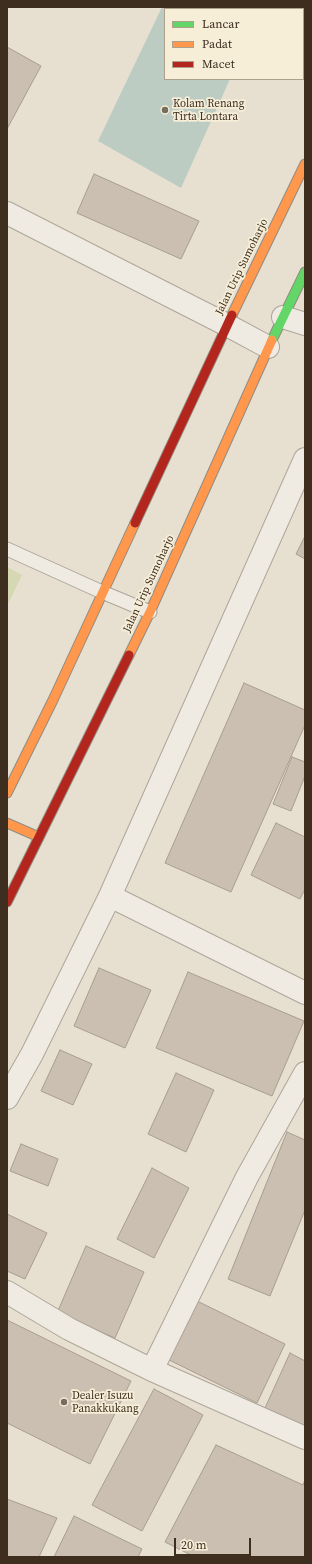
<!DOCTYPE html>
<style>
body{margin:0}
#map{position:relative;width:312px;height:1564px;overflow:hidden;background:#e7e0d1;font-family:"Source Serif 4",serif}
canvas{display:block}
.frame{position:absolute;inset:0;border:8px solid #3d2e20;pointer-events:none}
.legend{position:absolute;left:164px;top:8px;width:140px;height:72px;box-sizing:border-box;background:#f7eed8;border:1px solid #ada18e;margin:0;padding:5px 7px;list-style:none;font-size:12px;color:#3d2e20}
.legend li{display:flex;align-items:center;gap:8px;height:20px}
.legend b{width:20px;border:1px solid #ada18e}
.scale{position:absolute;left:174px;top:1538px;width:77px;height:18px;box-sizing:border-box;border:2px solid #3d2e20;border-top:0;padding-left:5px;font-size:12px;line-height:14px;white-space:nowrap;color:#3d2e20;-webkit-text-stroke:3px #f7eed8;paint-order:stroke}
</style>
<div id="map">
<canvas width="312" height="1564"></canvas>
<div class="frame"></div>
<ul class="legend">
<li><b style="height:5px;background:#63d668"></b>Lancar</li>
<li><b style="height:5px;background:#ff974d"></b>Padat</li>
<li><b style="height:5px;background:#b3261e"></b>Macet</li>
</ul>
<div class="scale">20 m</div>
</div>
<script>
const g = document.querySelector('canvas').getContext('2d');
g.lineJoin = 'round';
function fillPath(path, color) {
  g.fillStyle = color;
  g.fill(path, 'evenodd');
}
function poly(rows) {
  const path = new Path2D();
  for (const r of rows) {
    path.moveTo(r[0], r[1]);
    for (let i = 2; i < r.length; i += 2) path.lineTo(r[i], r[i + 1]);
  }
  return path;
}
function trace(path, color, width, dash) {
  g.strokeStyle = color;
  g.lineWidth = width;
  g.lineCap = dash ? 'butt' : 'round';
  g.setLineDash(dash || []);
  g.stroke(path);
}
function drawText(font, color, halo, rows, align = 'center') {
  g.font = font + ' "Source Serif 4",serif';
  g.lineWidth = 3.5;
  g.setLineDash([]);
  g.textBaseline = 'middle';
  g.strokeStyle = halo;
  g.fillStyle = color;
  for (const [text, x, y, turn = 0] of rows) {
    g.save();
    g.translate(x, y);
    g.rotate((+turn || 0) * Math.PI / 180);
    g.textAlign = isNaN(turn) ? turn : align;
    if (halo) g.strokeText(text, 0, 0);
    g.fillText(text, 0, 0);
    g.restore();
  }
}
fillPath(poly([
 [7,567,22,575,7,606]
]), '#d6d7b3');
fillPath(poly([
 [162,7,263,7,262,9,165,9,165,79,230,79,181,188,98,141]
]), '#bcccc2');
const building = poly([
 [7,47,41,66,7,129,7,47],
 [94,174,199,221,181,259,77,213,94,174],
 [305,536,305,559,296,554,305,536],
 [244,683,305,710,305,725,231,892,165,863,244,683],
 [292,757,305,762,305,776,291,811,273,804,292,757],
 [276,823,305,837,305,889,300,899,251,875,276,823],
 [99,968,151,990,125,1048,74,1026,99,968],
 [188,972,304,1021,272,1096,156,1048,188,972],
 [60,1050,92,1064,73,1105,41,1091,60,1050],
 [176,1073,214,1090,186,1152,148,1134,176,1073],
 [287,1132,305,1140,305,1210,270,1296,228,1279,287,1132],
 [21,1144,58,1159,48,1186,10,1171,21,1144],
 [152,1168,189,1188,154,1258,117,1239,152,1168],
 [7,1214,47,1233,25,1279,7,1271,7,1214],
 [86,1246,144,1272,115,1338,57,1313,86,1246],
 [193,1299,285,1344,257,1403,165,1358,193,1299],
 [7,1320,131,1381,90,1464,7,1423,7,1320],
 [290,1353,305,1361,305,1427,265,1408,290,1353],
 [154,1389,203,1415,142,1531,92,1505,154,1389],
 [216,1445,303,1485,305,1480,305,1557,195,1557,165,1542,216,1445],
 [7,1499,57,1518,39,1557,7,1557,7,1499],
 [74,1516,142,1549,138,1557,54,1557,74,1516]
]);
fillPath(building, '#cbbfb2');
trace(building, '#a89c90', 1);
const lane = poly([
 [7,549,102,592,150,612]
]);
const street = poly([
 [7,213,227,325,268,347],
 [283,317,305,324],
 [110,896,305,993],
 [7,1098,32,1054,110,896,305,459],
 [7,1292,69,1329,152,1370,305,1438],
 [152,1370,247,1177,305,1073]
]);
const fast = poly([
 [272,340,305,272]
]);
const slow = poly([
 [232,315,305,164],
 [129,655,150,612,272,340],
 [7,793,53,700,135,523],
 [7,823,39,837]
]);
const jam = poly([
 [135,523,232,315],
 [7,902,129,655]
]);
trace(lane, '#ada599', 15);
trace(street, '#ada599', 24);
trace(fast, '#928b80', 11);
trace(slow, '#928b80', 11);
trace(jam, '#928b80', 11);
trace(lane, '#efebe3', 13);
trace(street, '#efebe3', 22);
trace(fast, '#63d668', 9);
trace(slow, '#ff974d', 9);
trace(jam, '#b3261e', 9);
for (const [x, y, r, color] of [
 [165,110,4,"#786c5e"],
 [64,1402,4,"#786c5e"]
]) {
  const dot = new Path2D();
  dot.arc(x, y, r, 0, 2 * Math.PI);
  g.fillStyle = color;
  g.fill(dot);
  trace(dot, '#f7eed8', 1.5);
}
drawText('11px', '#3d2e20', '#f7eed8', [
 ["Kolam Renang",173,104],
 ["Tirta Lontara",173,117],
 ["Dealer Isuzu",72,1396],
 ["Panakkukang",72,1409]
], 'left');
drawText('11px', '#3d2e20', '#f7eed8', [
 ["Jalan Urip Sumoharjo",242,267,-64],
 ["Jalan Urip Sumoharjo",149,584,-65]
]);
</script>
